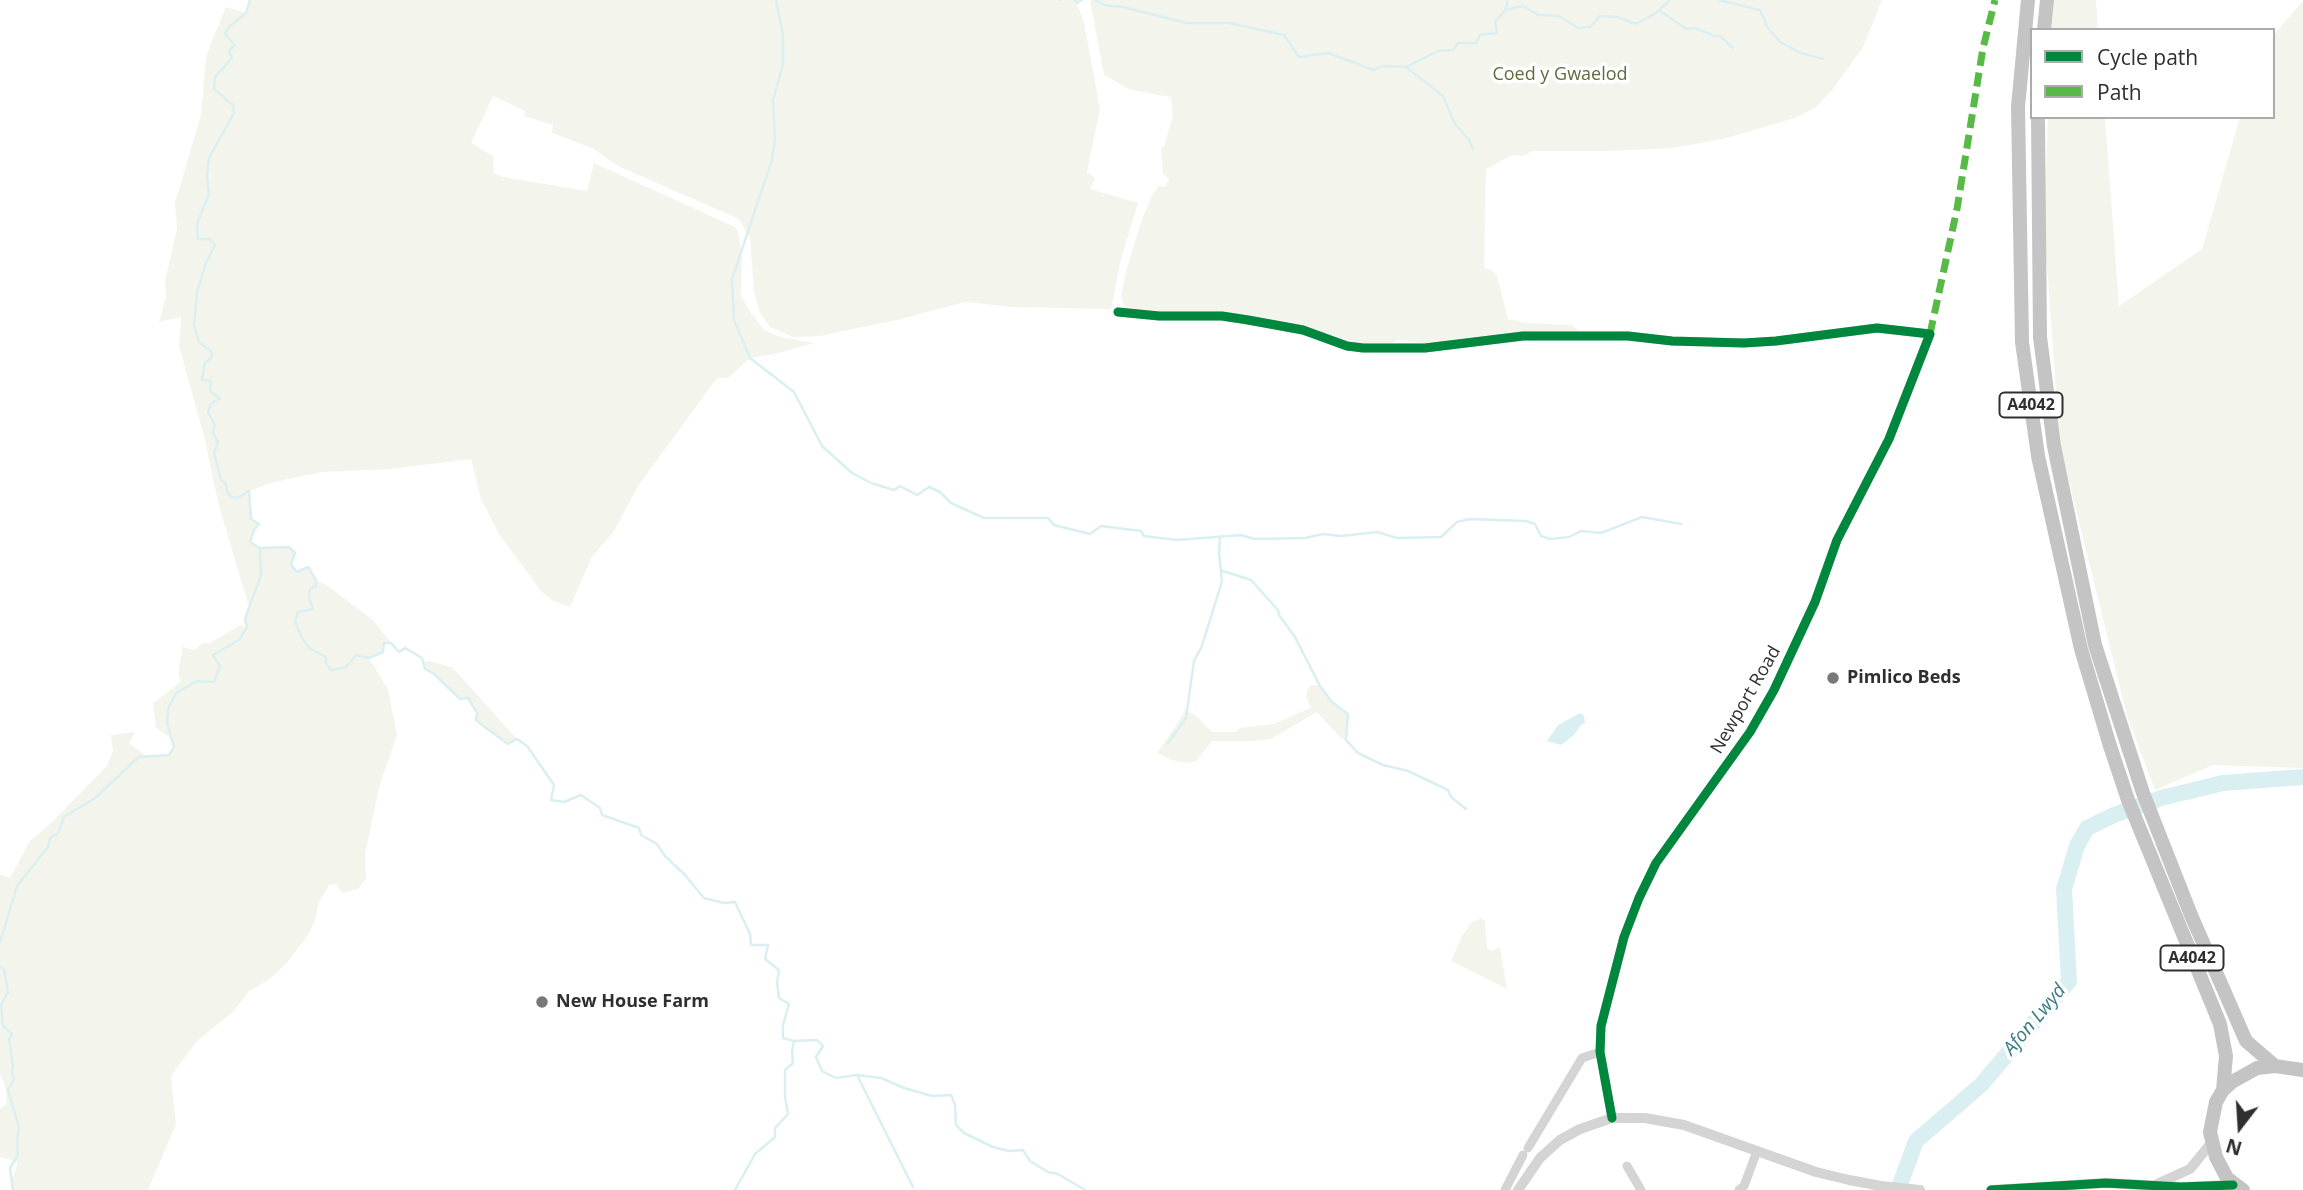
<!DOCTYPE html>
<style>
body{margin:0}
#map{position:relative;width:2303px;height:1190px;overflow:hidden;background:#fff;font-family:"Open Sans",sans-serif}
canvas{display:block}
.legend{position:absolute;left:2030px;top:28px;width:245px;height:91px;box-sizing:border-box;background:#fff;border:2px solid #acacac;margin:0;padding:9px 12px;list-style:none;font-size:21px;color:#2f2f2f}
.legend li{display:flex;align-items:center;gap:14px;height:35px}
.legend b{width:35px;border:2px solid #acacac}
.north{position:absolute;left:2205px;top:1092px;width:70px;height:70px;-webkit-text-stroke:5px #fff;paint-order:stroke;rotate:197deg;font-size:19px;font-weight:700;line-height:28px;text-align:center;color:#2f2f2f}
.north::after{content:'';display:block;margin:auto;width:24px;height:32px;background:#2f2f2f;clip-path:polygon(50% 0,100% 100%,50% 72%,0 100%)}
</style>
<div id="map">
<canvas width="2303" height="1190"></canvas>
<ul class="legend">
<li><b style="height:9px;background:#00873e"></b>Cycle path</li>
<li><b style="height:9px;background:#58b947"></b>Path</li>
</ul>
<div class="north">N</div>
</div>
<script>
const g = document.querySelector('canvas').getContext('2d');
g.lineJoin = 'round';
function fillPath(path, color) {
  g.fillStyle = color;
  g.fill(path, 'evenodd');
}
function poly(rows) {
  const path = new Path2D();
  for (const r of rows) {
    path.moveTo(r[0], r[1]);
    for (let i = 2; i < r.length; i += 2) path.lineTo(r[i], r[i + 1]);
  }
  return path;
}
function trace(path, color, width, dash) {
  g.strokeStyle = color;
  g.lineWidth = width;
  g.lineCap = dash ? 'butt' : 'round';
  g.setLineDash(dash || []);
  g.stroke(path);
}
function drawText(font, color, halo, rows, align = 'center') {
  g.font = font + ' "Open Sans",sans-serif';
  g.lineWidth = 7;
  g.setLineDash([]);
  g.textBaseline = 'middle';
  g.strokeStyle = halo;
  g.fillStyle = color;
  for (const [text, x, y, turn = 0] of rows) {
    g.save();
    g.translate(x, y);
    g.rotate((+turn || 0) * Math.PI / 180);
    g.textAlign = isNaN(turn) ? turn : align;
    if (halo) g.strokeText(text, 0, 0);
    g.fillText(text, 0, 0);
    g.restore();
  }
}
fillPath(poly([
 [250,0,1082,0,1077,4,1084,22,1100,109,1087,172,1095,178,1090,189,1138,203,1121,259,1111,309,1013,307,965,302,897,320,819,336,793,337,770,327,760,313,754,292,750,238,739,219,618,166,592,148,552,133,553,125,524,116,525,111,493,96,471,143,493,156,494,173,503,177,587,191,594,163,735,227,739,234,742,258,741,296,751,313,764,330,780,337,814,343,775,354,750,358,728,378,717,378,638,486,614,531,592,557,570,607,553,601,541,591,499,534,481,499,471,459,390,469,322,472,274,482,249,491,251,518,259,524,254,530,251,542,260,548,289,547,295,553,292,564,297,572,308,567,316,580,328,586,373,620,391,643,384,643,383,652,369,658,388,689,397,735,380,784,365,854,366,879,358,889,342,893,336,884,329,885,318,904,315,921,308,935,286,964,268,980,249,991,234,1011,197,1041,171,1076,176,1124,148,1190,13,1190,12,1181,18,1162,0,1157,0,1109,7,1104,5,1085,0,1074,0,874,10,878,30,841,53,821,107,766,113,751,111,735,135,732,129,743,146,756,169,755,174,747,170,738,156,728,153,703,181,682,178,673,183,647,195,650,202,643,210,643,240,625,247,627,245,619,249,607,219,506,204,436,179,346,181,317,159,322,166,297,165,281,177,229,175,203,201,115,206,56,226,7,246,13],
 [1090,0,1882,0,1863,47,1833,89,1815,108,1795,118,1723,139,1672,148,1610,151,1533,151,1523,156,1512,155,1486,169,1484,268,1492,270,1497,276,1508,319,1527,323,1572,325,1580,332,1482,337,1431,344,1398,340,1389,344,1361,345,1306,326,1189,313,1129,310,1123,304,1121,295,1127,268,1141,222,1152,195,1159,186,1165,187,1169,179,1163,174,1161,148,1164,147,1173,115,1171,97,1131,90,1104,75],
 [2054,0,2096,0,2098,30,2051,30],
 [2303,1,2303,768,2213,765,2155,790,2127,716,2060,445,2044,225,2048,117,2105,117,2119,306,2202,249,2240,117,2273,117,2273,36],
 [430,661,453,668,517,739,508,744,476,720,477,713,468,698,460,699,433,673,425,669,424,662],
 [1312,685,1320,686,1332,702,1348,714,1346,740,1341,738,1317,712,1271,739,1254,741,1212,741,1196,761,1187,763,1171,760,1157,753,1182,717,1184,710,1195,715,1212,732,1236,732,1240,728,1274,724,1311,708,1306,696,1308,688],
 [1482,918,1485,922,1487,948,1492,951,1500,947,1507,989,1451,961,1462,936,1472,922]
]), '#f3f5ec');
fillPath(poly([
 [1580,713,1584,716,1585,723,1581,725,1574,735,1561,745,1547,741,1558,725]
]), '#daeff2');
trace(poly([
 [250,0,246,13,228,28,225,34,235,45,229,51,232,58,215,77,214,89,233,105,234,113,209,158,207,176,209,194,197,224,198,239,210,239,215,245,206,263,197,292,194,325,199,342,212,352,211,358,205,363,202,380,211,381,210,391,220,398,211,404,208,412,215,425,213,433,218,442,214,453,221,480,226,484,227,491,231,497,237,498,249,491,251,519,259,524,254,530,250,542,260,548,289,547,295,553,291,564,297,572,308,567,316,580,316,586,310,589,309,598,313,609,298,612,295,621,302,638,309,648,326,657,326,663,331,670,346,667,356,655,369,658,383,652,384,643,391,643,399,652,405,648,422,658,425,669,433,673,460,699,468,698,477,713,476,720,486,728,508,744,517,739,527,746,554,785,551,800,564,802,581,795,600,808,602,815,639,828,641,835,657,844,665,856,685,875,704,898,724,903,735,902,750,934,751,945,768,945,765,959,779,970,777,982,779,998,789,1004,783,1025,783,1038,794,1041,817,1040,823,1046,816,1057,822,1071,836,1078,857,1075,881,1078,904,1088,932,1096,951,1095,955,1105,956,1125,964,1133,993,1147,1009,1151,1023,1150,1030,1161,1048,1172,1058,1174,1085,1190],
 [776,0,783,35,783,65,773,100,775,139,772,160,732,279,734,320,750,358,794,392,822,446,852,473,871,483,894,490,900,486,917,495,929,487,940,492,951,503,984,518,1048,518,1054,525,1090,534,1101,526,1141,531,1144,536,1177,540,1241,535,1254,539,1305,538,1323,534,1342,536,1377,532,1397,538,1441,537,1457,522,1470,519,1526,521,1535,524,1541,536,1550,539,1569,537,1581,531,1601,533,1642,517,1681,524],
 [1059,0,1060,0],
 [1075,0,1077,3,1082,0],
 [1095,0,1104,5,1123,7,1187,23,1229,23,1284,35,1299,57,1328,53,1374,70,1381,66,1406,67,1438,51,1453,50,1458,43,1476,43,1480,35,1497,33,1495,22,1505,10,1508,0],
 [1719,0,1760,10,1768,28,1780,42,1801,53,1823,59],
 [1505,10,1523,6,1538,15,1559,16,1578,28,1590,27,1600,16,1617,17,1636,24,1656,13,1670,0],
 [1659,10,1686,29,1695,28,1715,36,1720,36,1733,48],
 [1406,67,1443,96,1455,124,1469,140,1473,149],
 [1223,571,1251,580,1278,610,1279,615,1295,637,1320,686,1332,702,1348,714,1346,740,1358,753,1383,765,1408,771,1448,790,1451,797,1466,809],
 [1168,743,1186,718,1194,661,1202,646,1222,581,1219,553,1220,538],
 [0,943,17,886,48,847,50,838,58,833,64,817,95,798,139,757,169,755,174,747,167,723,168,709,176,693,197,681,214,682,220,666,213,655,239,640,247,627,245,619,261,575,260,549],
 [0,967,4,969,8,992,1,1005,3,1026,12,1034,9,1039,13,1066,12,1073,14,1079,8,1090,19,1128,17,1142,18,1155,10,1168,13,1190],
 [857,1075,913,1187],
 [735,1190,755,1154,775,1137,775,1128,788,1114,785,1097,785,1070,793,1063,792,1052,794,1041]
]), '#daeff2', 2.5);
trace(poly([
 [1898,1190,1916,1141,1981,1085,2069,981,2064,889,2077,846,2087,828,2114,815,2161,798,2223,783,2303,777]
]), '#daeff2', 16);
trace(poly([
 [1118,312,1159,316,1222,316,1248,320,1303,330,1347,346,1363,348,1425,348,1523,336,1628,336,1672,341,1744,343,1776,341,1877,328,1930,334,1889,439,1837,540,1815,602,1774,690,1750,732,1656,863,1639,898,1624,937,1601,1026,1600,1052,1612,1118],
 [1528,1148,1582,1058,1600,1052],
 [1627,1166,1641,1190],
 [1505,1190,1523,1155],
 [1739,1190,1744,1186,1757,1151]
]), '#d4d4d4', 9);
trace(poly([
 [2157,1184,2190,1169,2212,1142],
 [1518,1190,1540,1158,1560,1140,1580,1129,1612,1118,1645,1118,1684,1125,1816,1172,1849,1180,1881,1186,1920,1190],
 [1991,1190,2106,1183,2181,1187,2233,1185]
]), '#d4d4d4', 10);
trace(poly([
 [2028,0,2018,107,2022,342,2038,456,2081,649,2110,746,2128,800,2220,1024,2226,1056,2223,1090],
 [2044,30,2047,0],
 [2038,117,2040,337,2054,446,2095,645,2143,793,2191,915,2246,1041,2275,1066],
 [2243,1190,2227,1178,2216,1157,2210,1132,2216,1102,2223,1090,2232,1082,2257,1068,2275,1066,2303,1070]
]), '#c4c4c4', 14);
trace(poly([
 [1930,334,1957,209,1983,48,1995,0]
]), '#58b947', 7, [14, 7]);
trace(poly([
 [1118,312,1159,316,1222,316,1248,320,1303,330,1347,346,1363,348,1425,348,1523,336,1628,336,1672,341,1744,343,1776,341,1877,328,1930,334,1889,439,1837,540,1815,602,1774,690,1750,732,1656,863,1639,898,1624,937,1601,1026,1600,1052,1612,1118],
 [1991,1190,2106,1183,2181,1187,2233,1185]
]), '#00873e', 9);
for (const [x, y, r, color] of [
 [1833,678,7,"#787878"],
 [542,1002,7,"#787878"]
]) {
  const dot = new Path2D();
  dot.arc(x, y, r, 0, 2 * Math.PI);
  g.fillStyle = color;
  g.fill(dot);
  trace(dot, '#fff', 2.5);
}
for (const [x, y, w] of [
 [2031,405,63],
 [2192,958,63]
]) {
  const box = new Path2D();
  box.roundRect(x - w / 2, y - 12.5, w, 25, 5);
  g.fillStyle = '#fff';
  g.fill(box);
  trace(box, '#2f2f2f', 2);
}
drawText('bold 16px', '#2f2f2f', null, [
 ["A4042",2031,405],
 ["A4042",2192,958]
]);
drawText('18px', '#5e6b3d', '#fff', [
 ["Coed y Gwaelod",1560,75]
]);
drawText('bold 18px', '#2f2f2f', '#fff', [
 ["Pimlico Beds",1847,678],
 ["New House Farm",556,1002]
], 'left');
drawText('18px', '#2f2f2f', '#fff', [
 ["Newport Road",1746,700,-60]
]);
drawText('italic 19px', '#397b85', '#fff', [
 ["Afon Lwyd",2035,1020,-50]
]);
</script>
